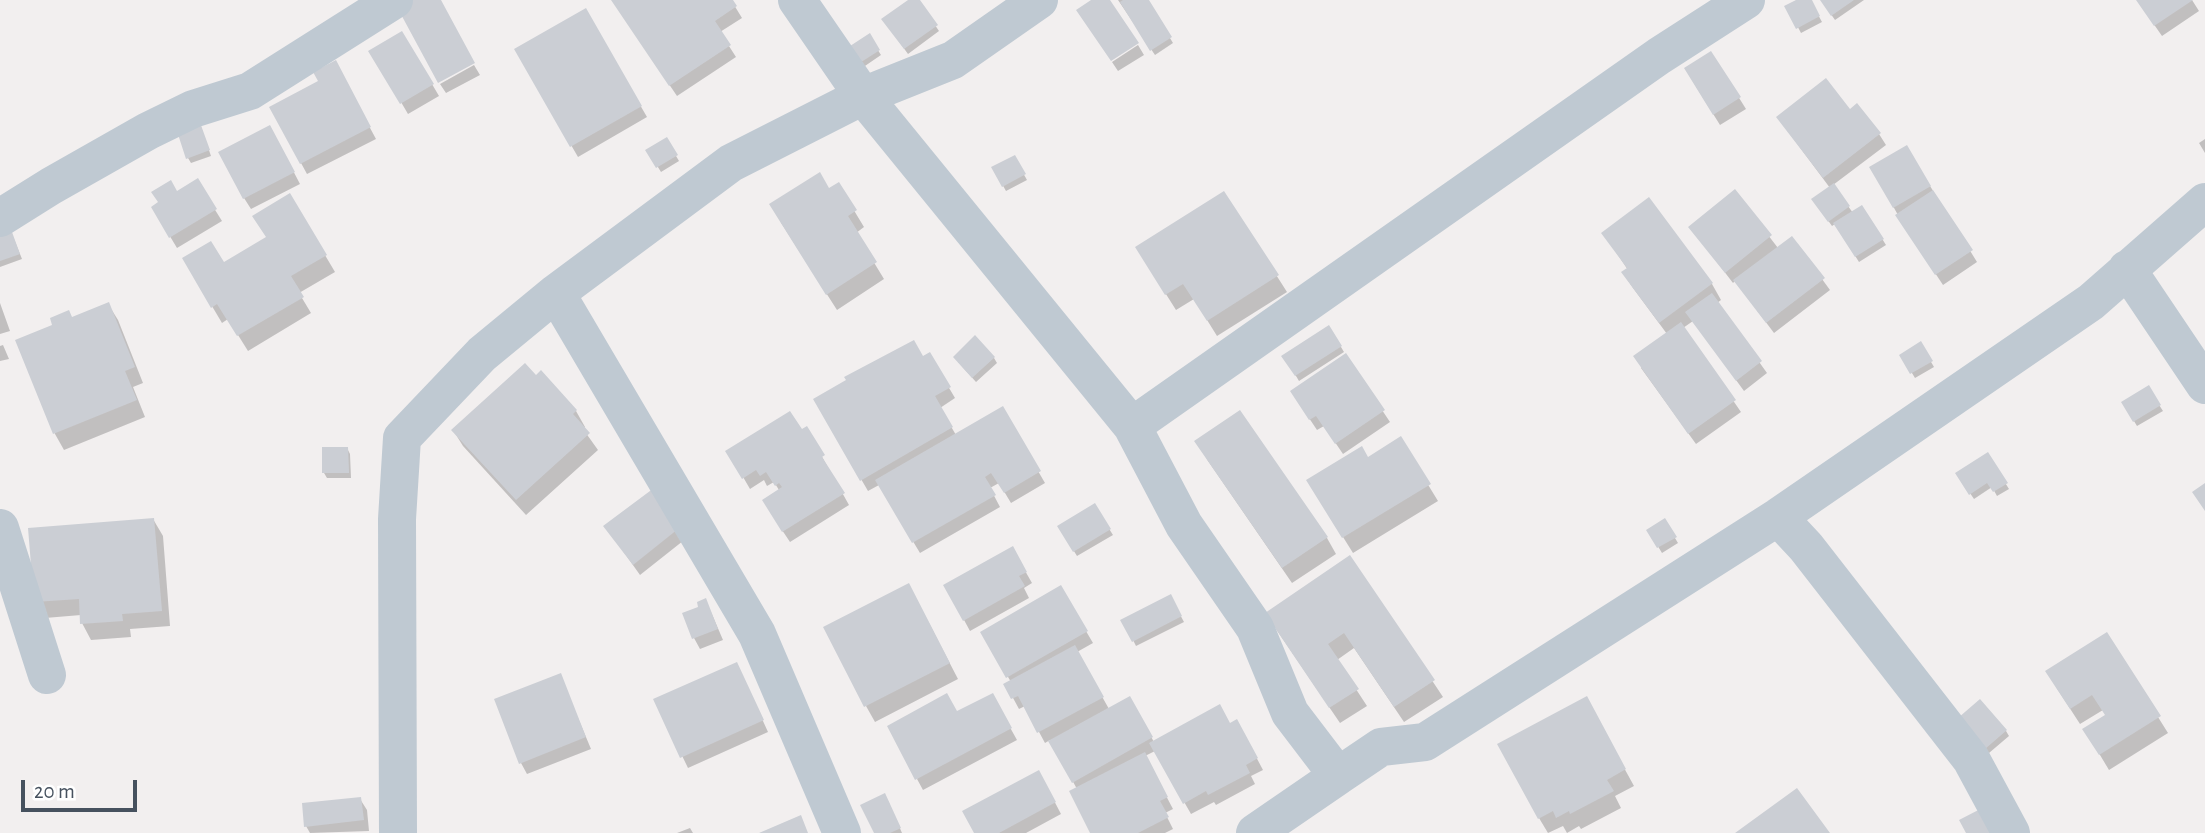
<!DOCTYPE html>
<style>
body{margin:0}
#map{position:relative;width:2205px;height:833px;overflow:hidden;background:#f2efef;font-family:"Alegreya Sans",sans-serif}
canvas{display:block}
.scale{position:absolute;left:21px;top:780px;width:116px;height:32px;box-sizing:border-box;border:4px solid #46515e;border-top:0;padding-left:9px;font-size:21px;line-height:24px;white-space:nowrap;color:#46515e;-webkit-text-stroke:5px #fff;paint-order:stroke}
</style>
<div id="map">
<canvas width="2205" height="833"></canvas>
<div class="scale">20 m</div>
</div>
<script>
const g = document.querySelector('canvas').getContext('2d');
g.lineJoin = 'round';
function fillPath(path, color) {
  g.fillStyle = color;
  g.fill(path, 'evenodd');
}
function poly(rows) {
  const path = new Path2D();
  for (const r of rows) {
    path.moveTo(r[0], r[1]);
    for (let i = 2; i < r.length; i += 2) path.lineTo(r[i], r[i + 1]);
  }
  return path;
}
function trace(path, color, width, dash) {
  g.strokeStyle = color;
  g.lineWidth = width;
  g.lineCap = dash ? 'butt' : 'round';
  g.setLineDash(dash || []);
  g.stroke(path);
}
fillPath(poly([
 [612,0,731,0,742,18,720,32,736,57,677,96],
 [911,0,918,0,939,31,908,54,887,25],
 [1118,0,1147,0,1173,43,1155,55],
 [1800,0,1810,0,1822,22,1801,33,1787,6],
 [1821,0,1864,0,1835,20],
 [2137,0,2192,0,2199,11,2162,36],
 [585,10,647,117,578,157,516,50],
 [402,33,439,96,408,114,371,51],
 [869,36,881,55,862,68,849,48],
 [1138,45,1144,55,1118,71,1112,62],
 [1711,53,1746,109,1720,125,1692,80],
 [474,65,480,75,446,93,440,84],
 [341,74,376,139,307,174,271,108],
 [1850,111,1879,134,1886,145,1833,185,1853,213,1862,207,1886,245,1859,262,1835,224,1832,226,1817,205,1830,188,1778,118],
 [200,124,211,156,191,163,188,158],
 [276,138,300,184,251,209,244,198],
 [666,139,679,161,661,172,648,151],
 [2205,139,2205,153,2199,143],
 [1906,147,1977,262,1943,285,1904,226,1872,168],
 [1014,157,1027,180,1006,191,993,168],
 [197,181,222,221,177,248,153,208],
 [838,184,864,227,856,233,884,279,837,310,780,221],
 [1735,192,1778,248,1792,238,1830,290,1774,333,1735,281,1733,283,1690,227],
 [1224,193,1287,292,1217,336,1194,299,1176,310,1147,264],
 [290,196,335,272,299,293,311,313,248,351,228,319,222,323,184,259,223,265,267,238],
 [1649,199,1712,284,1721,300,1717,303,1767,373,1744,391,1693,321,1683,328,1741,412,1696,444,1641,368,1667,334,1633,288,1623,273,1628,270,1603,233],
 [0,238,14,239,22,259,0,267],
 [0,303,10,331,0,334],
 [108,304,118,320,143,383,133,387,145,417,64,450,55,434,17,341],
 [1329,327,1344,352,1299,381,1284,356],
 [1920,343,1934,367,1915,378,1901,355],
 [3,345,9,359,0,361,0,346],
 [929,354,955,398,940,408,956,435,1002,409,1045,483,1011,503,999,483,990,488,1000,507,920,553,879,485,868,491,815,400],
 [1346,356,1390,422,1343,454,1324,426,1317,430,1299,403],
 [994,358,997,363,976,382,958,362],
 [2148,388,2163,411,2137,426,2123,403],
 [576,411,585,427,583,429,598,450,526,515,463,446,453,430],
 [806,428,849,505,790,542,770,512,779,490,774,482,767,486,764,480,750,489,728,451],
 [1400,439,1438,501,1353,553,1318,497,1367,459],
 [347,448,350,454,351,478,327,478,324,473],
 [1987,454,2009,489,1997,496,1992,487,1974,499,1957,474],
 [1206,458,1327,538,1336,554,1292,583],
 [653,490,688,537,640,575,606,527],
 [1094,505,1113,535,1077,556,1059,527],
 [153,519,163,536,170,626,130,629,131,637,91,640,82,623,81,615,45,618,35,602],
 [1664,520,1678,543,1662,553,1648,530],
 [1012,548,1032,583,1024,588,1029,598,970,631,945,585],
 [1350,557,1443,697,1404,722,1354,648,1337,660,1367,706,1340,723,1276,629],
 [1060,587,1093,643,1077,652,1109,709,1129,698,1154,742,1230,725,1237,721,1263,770,1251,776,1255,784,1216,805,1214,802,1191,814,1155,751,1145,756,1173,809,1165,813,1173,829,1165,833,1092,833,1077,789,1050,740,1045,743,1025,706,1019,709,1006,685,1011,682,982,633],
 [1170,596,1184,622,1136,646,1123,620],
 [918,602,958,679,875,722,866,706],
 [711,612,723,640,700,649,694,638],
 [2106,634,2168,733,2109,770,2094,745,2107,716,2103,710,2080,724,2056,687],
 [560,675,591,749,527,774,521,763],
 [742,675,768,732,688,768,655,700],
 [992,695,1017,740,923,790,917,779,957,713],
 [1595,715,1634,786,1615,796,1621,808,1581,829,1579,826,1567,833,1563,826,1548,833,1539,818],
 [1963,723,2006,731,2009,736,1989,753],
 [1039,772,1061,814,1026,833,976,833],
 [360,799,367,810,369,831,310,833,306,826],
 [888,801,902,833,876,833],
 [690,828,693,833,677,833]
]), '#0003');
fillPath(poly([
 [411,0,441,0,475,63,438,83,397,7],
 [611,0,733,0,737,6,715,21,731,45,669,86],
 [908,0,920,0,938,25,904,49,881,19],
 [1091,0,1110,0,1139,43,1111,61,1076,10],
 [1123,0,1149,0,1172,37,1150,51,1120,2],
 [1796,0,1812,0,1820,16,1796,29,1784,6],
 [1820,0,1854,0,1831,16],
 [2136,0,2193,0,2154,26],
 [586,8,642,106,570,147,514,49],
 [402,31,434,84,400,104,368,51],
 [870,33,880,50,858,64,847,48],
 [1711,51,1741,97,1713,115,1684,68],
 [336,60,371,127,300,164,269,107,318,81,313,72],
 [1826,78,1850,109,1857,103,1881,133,1823,178,1776,117],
 [198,117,210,150,186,159,175,125],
 [270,125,295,172,243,199,218,152],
 [667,137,678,155,656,168,645,150],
 [1907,145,1931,186,1893,208,1869,167],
 [1015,155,1026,174,1002,187,991,167],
 [820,172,829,188,839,182,857,210,848,216,877,262,826,295,769,204],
 [198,178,217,209,169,238,151,207,158,202,151,192,171,180,177,191],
 [1834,183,1850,206,1828,222,1811,199],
 [1735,189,1772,235,1725,273,1688,227],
 [1933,190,1973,250,1935,275,1895,215],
 [1224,191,1279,275,1207,321,1183,284,1165,295,1135,247],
 [290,193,327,255,291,276,304,297,237,336,217,304,211,308,182,258,211,241,224,262,266,237,252,216],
 [1649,197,1713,283,1659,323,1621,272,1627,268,1601,233],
 [1862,205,1884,239,1855,257,1833,223],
 [12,232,20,254,0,261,0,236],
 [1792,236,1825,278,1766,323,1733,280],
 [1712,293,1762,361,1736,381,1685,312],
 [109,302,135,367,125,371,137,400,53,434,15,340,52,325,50,318,69,310,72,317],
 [1681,322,1736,400,1688,434,1633,356],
 [1329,325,1342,346,1295,376,1281,356],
 [975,335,995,357,972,378,953,357],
 [914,340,923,356,930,352,951,387,935,396,953,427,860,481,813,399,846,380,844,377],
 [1921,341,1933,361,1910,374,1899,355],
 [1346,353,1385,410,1335,444,1316,416,1309,420,1290,391],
 [525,363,536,375,541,370,577,410,573,414,590,433,516,500,451,430],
 [2149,385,2161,405,2133,422,2121,402],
 [1003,406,1041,471,1004,493,991,473,985,477,996,495,912,543,875,480],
 [1240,410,1328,537,1282,568,1194,441],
 [790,411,802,429,807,426,825,455,822,457,845,493,782,532,762,500,782,487,779,483,775,486,766,472,760,476,756,470,742,479,725,451],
 [1401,436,1431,484,1342,538,1306,480,1362,446,1368,457],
 [322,447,348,447,349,473,322,473],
 [1988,452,2008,483,1993,492,1987,483,1969,495,1955,473],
 [2205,483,2205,511,2192,492],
 [654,488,683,525,633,565,603,526],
 [1095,503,1111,529,1073,552,1057,526],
 [154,518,162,611,122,614,123,621,80,624,79,599,34,602,28,528],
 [1665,518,1677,537,1657,548,1646,530],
 [1013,546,1027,572,1019,576,1025,586,963,621,943,585],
 [1350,555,1435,680,1394,707,1344,633,1328,644,1359,689,1329,708,1265,613],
 [909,583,950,663,864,707,823,627],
 [1061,585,1088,631,1006,678,980,632],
 [1171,594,1182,616,1132,642,1120,620],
 [706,598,718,629,692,639,682,613,698,607,697,602],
 [2107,632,2161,716,2099,755,2082,729,2105,715,2092,695,2070,709,2045,671],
 [1075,645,1104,697,1037,733,1018,696,1011,699,1003,684],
 [737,662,764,720,680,758,653,699],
 [561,673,586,737,519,764,494,699],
 [947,693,957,711,993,693,1012,728,915,780,887,726],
 [1130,696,1153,737,1072,783,1048,741],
 [1587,696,1626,769,1607,780,1614,791,1570,814,1569,811,1556,818,1553,811,1538,819,1497,744],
 [1980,699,2007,730,1985,749,1958,718],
 [1220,704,1230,723,1237,719,1258,758,1246,765,1250,773,1208,795,1206,791,1183,804,1149,743],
 [1145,752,1168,797,1160,801,1169,817,1138,833,1090,833,1069,791],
 [1039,770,1056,802,999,833,974,833,962,811],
 [1797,788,1830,833,1735,833],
 [885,793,901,828,890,833,874,833,860,805],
 [361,797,364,820,304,827,302,803],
 [1990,804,2005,833,1966,833,1959,820],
 [801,815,808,833,759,833]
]), '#cbced4');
trace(poly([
 [797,0,863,96,1132,426,1184,525,1255,628,1290,713,1338,776,1381,747,1425,742,1778,517,2091,302,2205,202],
 [0,218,51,186,148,131,193,109,250,91,394,0],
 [2127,269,2205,385],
 [556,293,757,634,842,833],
 [1132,426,1659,56,1746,0],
 [1778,517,1806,547,1971,759,2011,833],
 [0,528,47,675],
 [398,833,397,519,402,438,482,354,556,293,731,163,863,96,953,60,1039,0],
 [1255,833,1338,776]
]), '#bfc9d2', 38);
</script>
